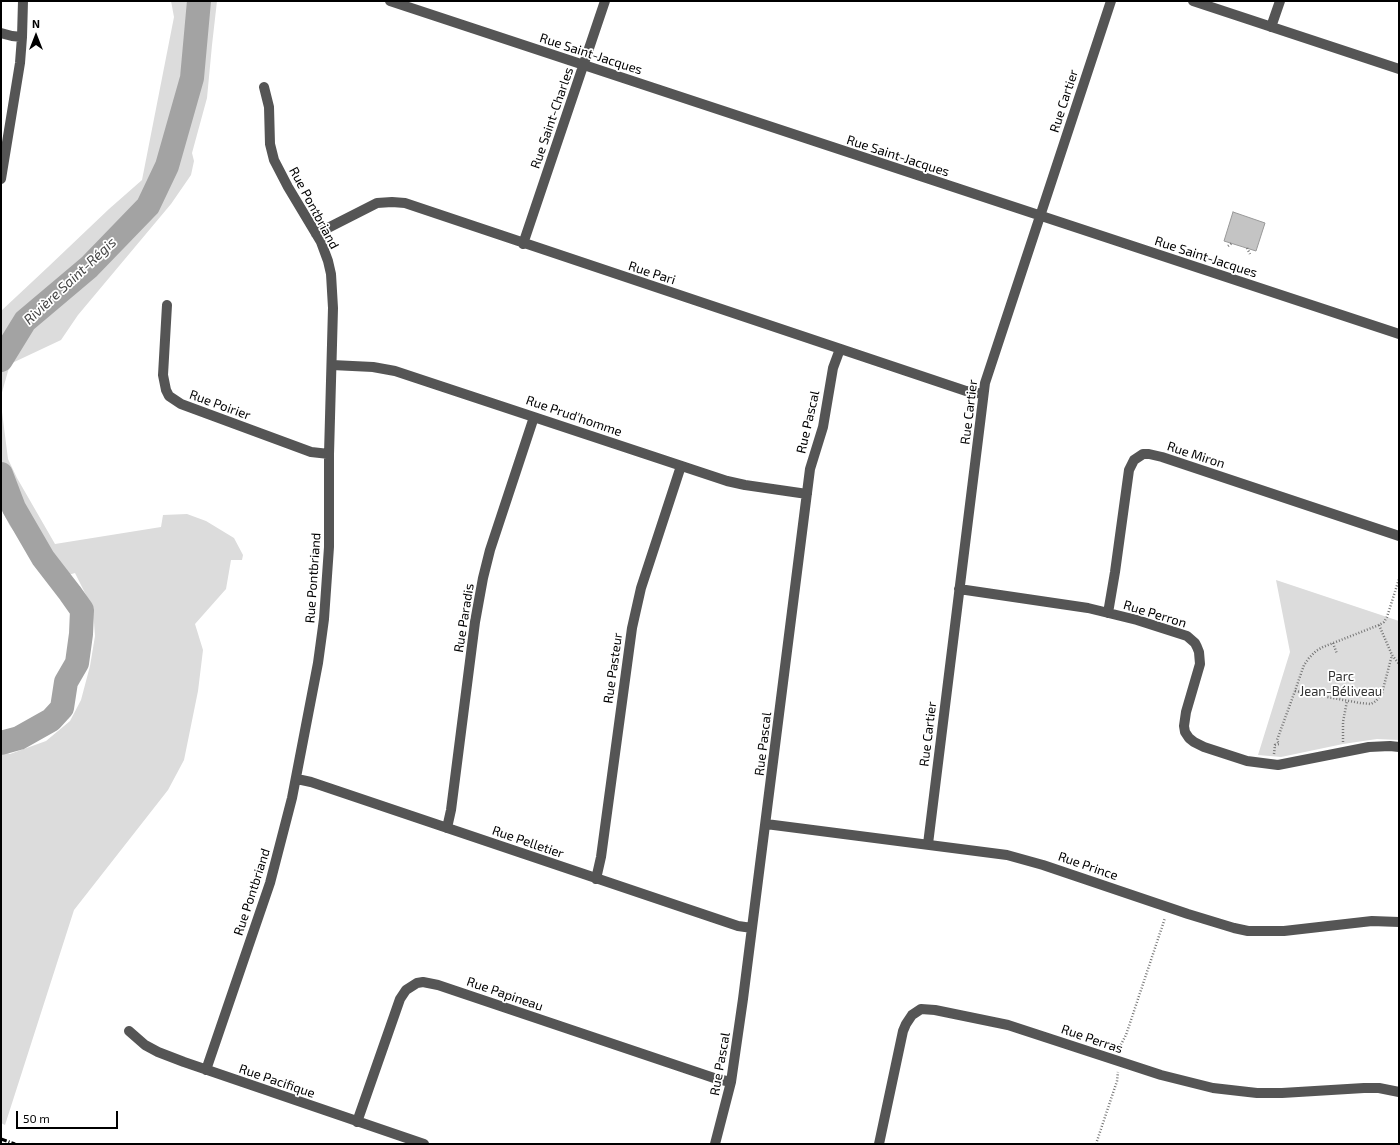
<!DOCTYPE html>
<meta charset="utf-8">
<style>
body{margin:0}
#map{position:relative;width:1400px;height:1145px;overflow:hidden;background:#fff;font-family:"Exo 2",sans-serif}
canvas{display:block}
.frame{position:absolute;inset:0;border:2px solid #000;pointer-events:none}
.north{position:absolute;left:16px;top:16px;width:40px;height:40px;-webkit-text-stroke:3px #fff;paint-order:stroke;rotate:0deg;font-size:11px;font-weight:700;line-height:16px;text-align:center;color:#000}
.north::after{content:'';display:block;margin:auto;width:14px;height:18px;background:#000;clip-path:polygon(50% 0,100% 100%,50% 72%,0 100%)}
.scale{position:absolute;left:16px;top:1111px;width:102px;height:18px;box-sizing:border-box;border:2px solid #000;border-top:0;padding-left:5px;font-size:12px;line-height:14px;white-space:nowrap;color:#000;-webkit-text-stroke:3px #fff;paint-order:stroke}
</style>
<div id="map">
<canvas width="1400" height="1145"></canvas>
<div class="frame"></div>
<div class="north">N</div>
<div class="scale">50 m</div>
</div>
<script>
const g = document.querySelector('canvas').getContext('2d');
g.lineJoin = 'round';
function fillPath(path, color) {
  g.fillStyle = color;
  g.fill(path, 'evenodd');
}
function poly(rows) {
  const path = new Path2D();
  for (const r of rows) {
    path.moveTo(r[0], r[1]);
    for (let i = 2; i < r.length; i += 2) path.lineTo(r[i], r[i + 1]);
  }
  return path;
}
function trace(path, color, width, dash) {
  g.strokeStyle = color;
  g.lineWidth = width;
  g.lineCap = dash ? 'butt' : 'round';
  g.setLineDash(dash || []);
  g.stroke(path);
}
function drawText(font, color, halo, rows, align = 'center') {
  g.font = font + ' "Exo 2",sans-serif';
  g.lineWidth = 3.5;
  g.setLineDash([]);
  g.textBaseline = 'middle';
  g.strokeStyle = halo;
  g.fillStyle = color;
  for (const [text, x, y, turn = 0] of rows) {
    g.save();
    g.translate(x, y);
    g.rotate((+turn || 0) * Math.PI / 180);
    g.textAlign = isNaN(turn) ? turn : align;
    if (halo) g.strokeText(text, 0, 0);
    g.fillText(text, 0, 0);
    g.restore();
  }
}
fillPath(poly([
 [171,1,217,1,212,45,207,98,192,153,194,161,191,175,171,204,78,315,61,340,10,364,1,396,1,311,48,267,109,209,142,180,174,17],
 [1,404,8,459,17,478,55,544,161,527,163,515,187,514,206,521,234,538,243,555,242,560,231,560,226,589,195,624,203,650,198,691,184,760,168,790,74,910,5,1125,1,1123,1,751,10,754,46,741,70,721,81,700,90,666,95,636,93,609,75,573,51,580,10,526,1,509],
 [1276,580,1399,621,1399,740,1377,739,1343,744,1281,757,1258,755,1290,652]
]), '#dcdcdc');
trace(poly([
 [1,360,25,321,89,267,148,206,167,166,192,78,199,1],
 [1,474,14,508,43,558,70,593,82,610,81,634,77,663,66,682,62,708,51,720,19,738,1,743]
]), '#a3a3a3', 24);
const building = poly([
 [1233,212,1265,223,1256,251,1224,241,1233,212]
]);
fillPath(building, '#c4c4c4');
trace(building, '#999', 1);
trace(poly([
 [1228,246,1232,243],
 [1247,248,1250,254],
 [1379,625,1392,655,1399,664],
 [1333,643,1337,654],
 [1295,691,1360,703,1371,704,1376,701,1382,693,1392,655],
 [1343,742,1343,722,1347,701],
 [1274,754,1275,745,1279,744,1277,740,1295,691,1304,665,1309,658,1316,651,1323,647,1379,625,1384,622,1387,617,1399,579],
 [1118,1050,1126,1035,1165,918],
 [1096,1144,1117,1081,1118,1072]
]), '#777', 2.5, [1, 2]);
trace(poly([
 [390,1,1399,334],
 [1193,1,1399,69],
 [1271,27,1280,1],
 [1,33,12,36,22,37],
 [1,179,20,63,22,37,23,1],
 [316,234,377,203,392,202,405,203,966,391,983,394],
 [523,244,605,1],
 [167,305,163,375,166,390,169,396,181,404,311,452,329,454],
 [332,365,373,367,395,371,727,481,745,485,807,494],
 [959,589,1088,608,1137,620,1187,636,1195,643,1197,647,1199,652,1200,664,1186,712,1184,726,1185,732,1189,738,1194,742,1204,747,1247,761,1278,765,1369,747,1390,746,1399,747],
 [1108,613,1115,572,1129,470,1134,460,1143,454,1149,454,1162,457,1399,536],
 [297,779,311,782,738,926,752,928],
 [766,824,1007,855,1043,865,1188,914,1234,928,1248,931,1284,931,1372,921,1399,922],
 [447,828,451,810,475,622,483,578,490,550,534,417],
 [928,844,985,383,1111,1],
 [596,879,601,857,632,628,641,588,681,466],
 [129,1031,145,1045,158,1052,184,1062,424,1144],
 [206,1070,270,883,292,798,318,663,324,619,329,547,329,454,333,308,331,274,328,261,321,242,288,187,274,160,270,144,269,107,264,87],
 [357,1122,400,999,406,990,417,983,423,982,438,985,717,1079,731,1082],
 [715,1144,731,1082,743,999,810,469,823,427,833,368,840,349],
 [879,1144,903,1031,906,1024,912,1015,921,1009,935,1010,1008,1025,1161,1075,1213,1088,1257,1093,1282,1093,1364,1088,1379,1088,1399,1092]
]), '#555', 10);
trace(poly([
 [1,1139,15,1144]
]), '#000', 3, [6, 2, 1, 2]);
drawText('13px', '#000', '#fff', [
 ["Rue Saint-Jacques",591,54,18],
 ["Rue Cartier",1064,101,-72],
 ["Rue Saint-Charles",552,118,-71],
 ["Rue Saint-Jacques",898,156,18],
 ["Rue Pontbriand",314,208,62],
 ["Rue Saint-Jacques",1206,257,18],
 ["Rue Pari",652,273,18],
 ["Rue Poirier",220,405,20],
 ["Rue Cartier",969,412,-83],
 ["Rue Prud'homme",574,416,19],
 ["Rue Pascal",808,422,-77],
 ["Rue Miron",1196,455,18],
 ["Rue Pontbriand",313,578,-86],
 ["Rue Perron",1155,614,17],
 ["Rue Paradis",464,618,-81],
 ["Rue Pasteur",613,668,-82],
 ["Rue Cartier",928,734,-83],
 ["Rue Pascal",763,744,-83],
 ["Rue Pelletier",528,842,19],
 ["Rue Prince",1088,866,19],
 ["Rue Pontbriand",252,892,-72],
 ["Rue Papineau",505,994,19],
 ["Rue Perras",1092,1039,19],
 ["Rue Pascal",720,1064,-80],
 ["Rue Pacifique",277,1081,19]
]);
drawText('13px', '#333', '#fff', [
 ["Parc",1341,677],
 ["Jean-Béliveau",1341,692]
]);
drawText('italic 14px', '#444', '#fff', [
 ["Rivière Saint-Régis",70,281,-43]
]);
</script>
